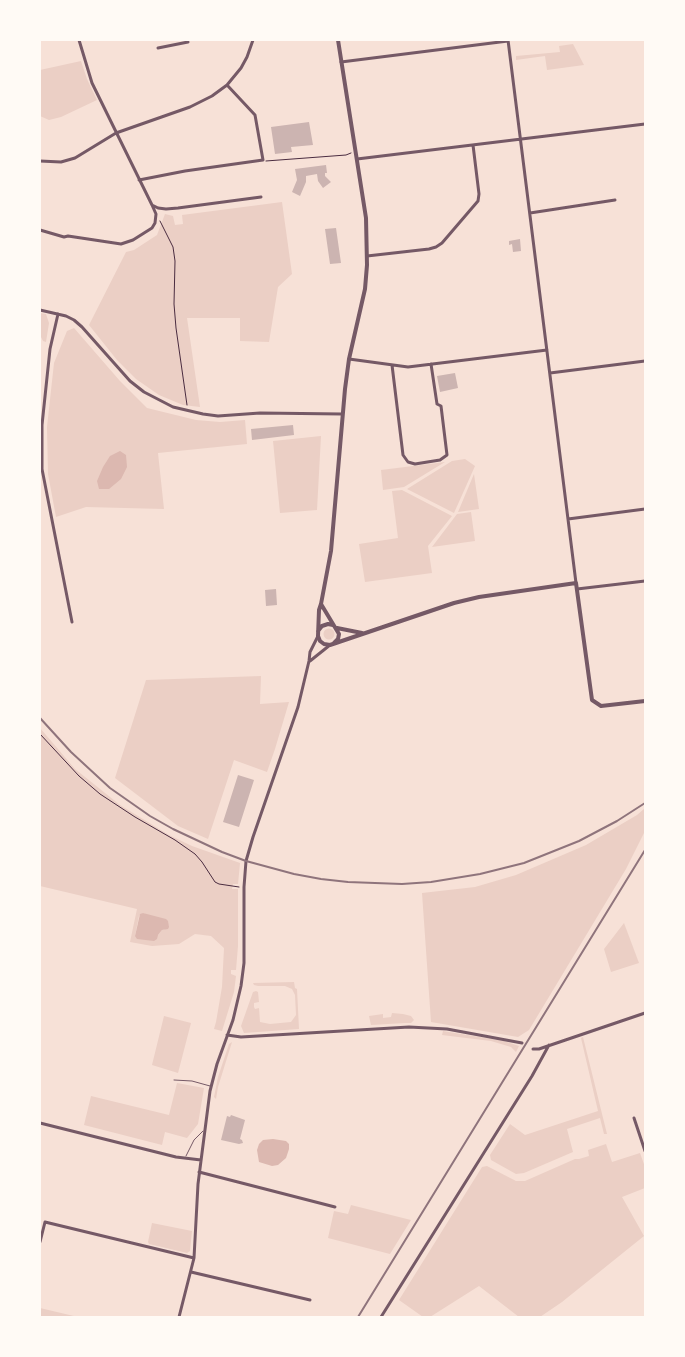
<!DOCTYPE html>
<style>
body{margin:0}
#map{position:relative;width:685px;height:1357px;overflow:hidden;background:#f7e1d7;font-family:Raleway,sans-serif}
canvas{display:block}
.frame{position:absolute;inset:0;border:41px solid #fffaf5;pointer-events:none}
</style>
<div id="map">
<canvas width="685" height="1357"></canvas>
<div class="frame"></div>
</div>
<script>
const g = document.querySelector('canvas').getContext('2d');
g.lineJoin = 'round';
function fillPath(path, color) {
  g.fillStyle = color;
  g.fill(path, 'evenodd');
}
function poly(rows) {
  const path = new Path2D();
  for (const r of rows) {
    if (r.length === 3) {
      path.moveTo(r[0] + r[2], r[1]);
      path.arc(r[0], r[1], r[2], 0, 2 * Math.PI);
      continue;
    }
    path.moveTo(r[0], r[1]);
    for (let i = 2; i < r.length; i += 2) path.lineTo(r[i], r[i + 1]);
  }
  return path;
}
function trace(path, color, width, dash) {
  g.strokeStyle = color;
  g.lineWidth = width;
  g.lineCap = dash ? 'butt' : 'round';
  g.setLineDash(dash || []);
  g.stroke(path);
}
fillPath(poly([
 [573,44,584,65,547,70,545,56,516,60,516,56,560,52,559,46],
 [81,61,87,79,97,100,61,117,49,120,40,116,40,70],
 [282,202,292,274,278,287,269,342,240,341,240,318,187,318,200,407,183,405,159,395,136,379,117,360,89,325,126,252,134,250,157,235,165,214,173,216,175,225,183,224,182,215],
 [40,313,46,314,49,323,46,342,43,341,40,335],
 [74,328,120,381,147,408,196,420,220,422,245,420,247,444,158,453,164,509,86,507,56,517,48,474,47,427,54,363,67,331],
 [321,436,317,510,280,513,273,441],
 [465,459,475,466,454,513,407,489,452,461],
 [445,462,404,487,383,490,381,470],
 [474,474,479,509,458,512],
 [402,490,452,516,428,546,432,573,365,582,359,544,398,538,392,491],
 [471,512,475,541,432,547,457,514],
 [329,634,5.5],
 [261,676,260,704,289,702,275,749,267,772,234,760,208,839,178,826,115,778,146,680],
 [40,728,75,769,120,805,169,835,192,846,240,863,238,884,233,884,232,889,238,889,238,946,236,970,231,970,231,974,236,976,234,992,222,1031,214,1029,216,1022,222,987,224,948,211,936,195,934,179,944,152,946,130,942,137,909,40,886],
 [143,913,147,915,165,930,162,930,158,935,135,936,139,916],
 [645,808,645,831,626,869,529,1030,518,1037,431,1022,422,893,475,887,516,875,586,845,637,815],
 [624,923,639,963,611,972,604,949],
 [294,982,295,988,297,989,299,1029,244,1033,241,1026,253,992,256,991,258,992,259,1002,254,1003,254,1007,255,1009,259,1008,260,1022,270,1024,291,1022,296,1015,295,995,292,989,285,986,258,986,254,985,253,983],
 [392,1013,403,1014,411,1016,414,1020,411,1023,405,1023,371,1025,369,1016,383,1014,383,1018,391,1017],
 [164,1016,191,1023,178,1073,152,1065],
 [443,1031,504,1041,519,1046,516,1052,511,1047,491,1041,442,1035],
 [583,1037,607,1134,604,1134,600,1118,567,1129,573,1152,524,1173,516,1174,491,1160,490,1155,510,1124,525,1135,598,1111,581,1038],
 [232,1042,218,1087,216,1099,214,1097,218,1077,229,1044],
 [177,1083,204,1088,198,1124,187,1138,165,1132,162,1145,84,1125,91,1096,169,1115],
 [606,1144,612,1162,640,1153,645,1167,645,1188,622,1197,644,1236,562,1302,540,1317,519,1317,479,1286,430,1317,423,1317,399,1300,482,1167,487,1166,516,1181,525,1181,575,1159,579,1159,589,1156,588,1150],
 [351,1205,411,1220,390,1254,328,1238,334,1211,348,1214],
 [152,1223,192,1231,190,1251,187,1253,149,1244,148,1242],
 [40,1308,78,1317,40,1317]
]), '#ebcfc5');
fillPath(poly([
 [120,451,126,455,127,467,121,479,109,489,99,489,97,481,103,467,110,456],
 [140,914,143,913,166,919,168,921,169,927,168,929,162,930,158,935,157,939,154,941,137,939,135,936],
 [273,1139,286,1141,289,1144,289,1149,286,1158,278,1165,272,1166,259,1162,257,1150,259,1144,263,1140]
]), '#dcb8b0');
fillPath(poly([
 [309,122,313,145,291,147,292,152,275,154,271,127],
 [326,165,327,173,325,173,325,176,331,182,323,188,318,181,317,174,306,176,306,182,300,196,292,192,297,180,295,169],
 [336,228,341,263,330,264,325,229],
 [520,239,521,251,513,252,512,244,509,245,509,241],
 [455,373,458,388,440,392,437,376],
 [293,425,294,435,252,440,251,429],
 [276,589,277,605,266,606,265,590],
 [238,775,254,780,239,827,223,822],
 [231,1115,245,1120,240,1139,242,1140,243,1143,239,1144,221,1140,227,1116,230,1117]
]), '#ccb4b1');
trace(poly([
 [266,161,346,155,351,153],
 [160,221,173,247,175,261,174,304,176,328,187,405],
 [40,734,79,776,100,794,135,817,175,840,195,854,202,862,215,882,219,884,239,887]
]), '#4a2c40', 1);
trace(poly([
 [174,1080,192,1081,210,1086],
 [186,1156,194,1140,203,1131]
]), '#755966', 1);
trace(poly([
 [508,40,576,583],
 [158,48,188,42],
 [341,62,508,41],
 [357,159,645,124],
 [40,161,61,162,75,158,116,133,190,107,212,96,227,85,241,68,247,57,253,40],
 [139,180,185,171,263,160,255,115,227,85],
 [152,205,158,208,166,209,178,208,261,197],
 [530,213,615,200],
 [40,230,64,237,68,236,121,244,133,240,152,228,155,223,156,214,152,205,92,83,79,40],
 [367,256,429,249,436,247,442,243,478,201,479,194,473,145],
 [40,310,66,316,74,320,82,327,130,381,144,392,173,407,203,414,218,416,260,413,342,414],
 [58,314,50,349,42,425,42,469,72,622],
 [349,359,408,367,547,350],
 [392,365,403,455,408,462,415,464,440,460,447,455,441,406,437,404,431,364],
 [550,373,645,361],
 [568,519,645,509],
 [577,589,645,581],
 [310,661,330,645],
 [227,1035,241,1037,409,1027,447,1029,522,1043],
 [533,1049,539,1049,645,1013],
 [634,1118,645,1151],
 [40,1123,176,1157,201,1160],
 [199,1172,335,1207],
 [40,1242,45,1222,194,1258],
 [191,1272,310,1300],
 [179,1317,194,1258,198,1184,210,1091,217,1064,233,1020,241,986,244,963,244,887,246,861,253,837,298,707,309,661,310,652,318,636],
 [381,1317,532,1076,549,1045]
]), '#755966', 3);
trace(poly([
 [338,40,366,218,367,265,365,289,349,359,345,389,331,551,321,604,319,610,318,636,320,641,324,644,330,645,454,603,479,597,576,583,592,700,601,706,645,701],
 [321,604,339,634,338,639,334,643],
 [337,628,362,633],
 [318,631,322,626,328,624,333,625]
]), '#755966', 4);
trace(poly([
 [40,718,71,752,110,788,150,816,173,829,222,852,246,861,294,874,321,879,348,882,402,884,431,882,480,874,524,863,579,841,617,821,645,803],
 [358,1317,645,850]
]), '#8f747c', 2);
</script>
